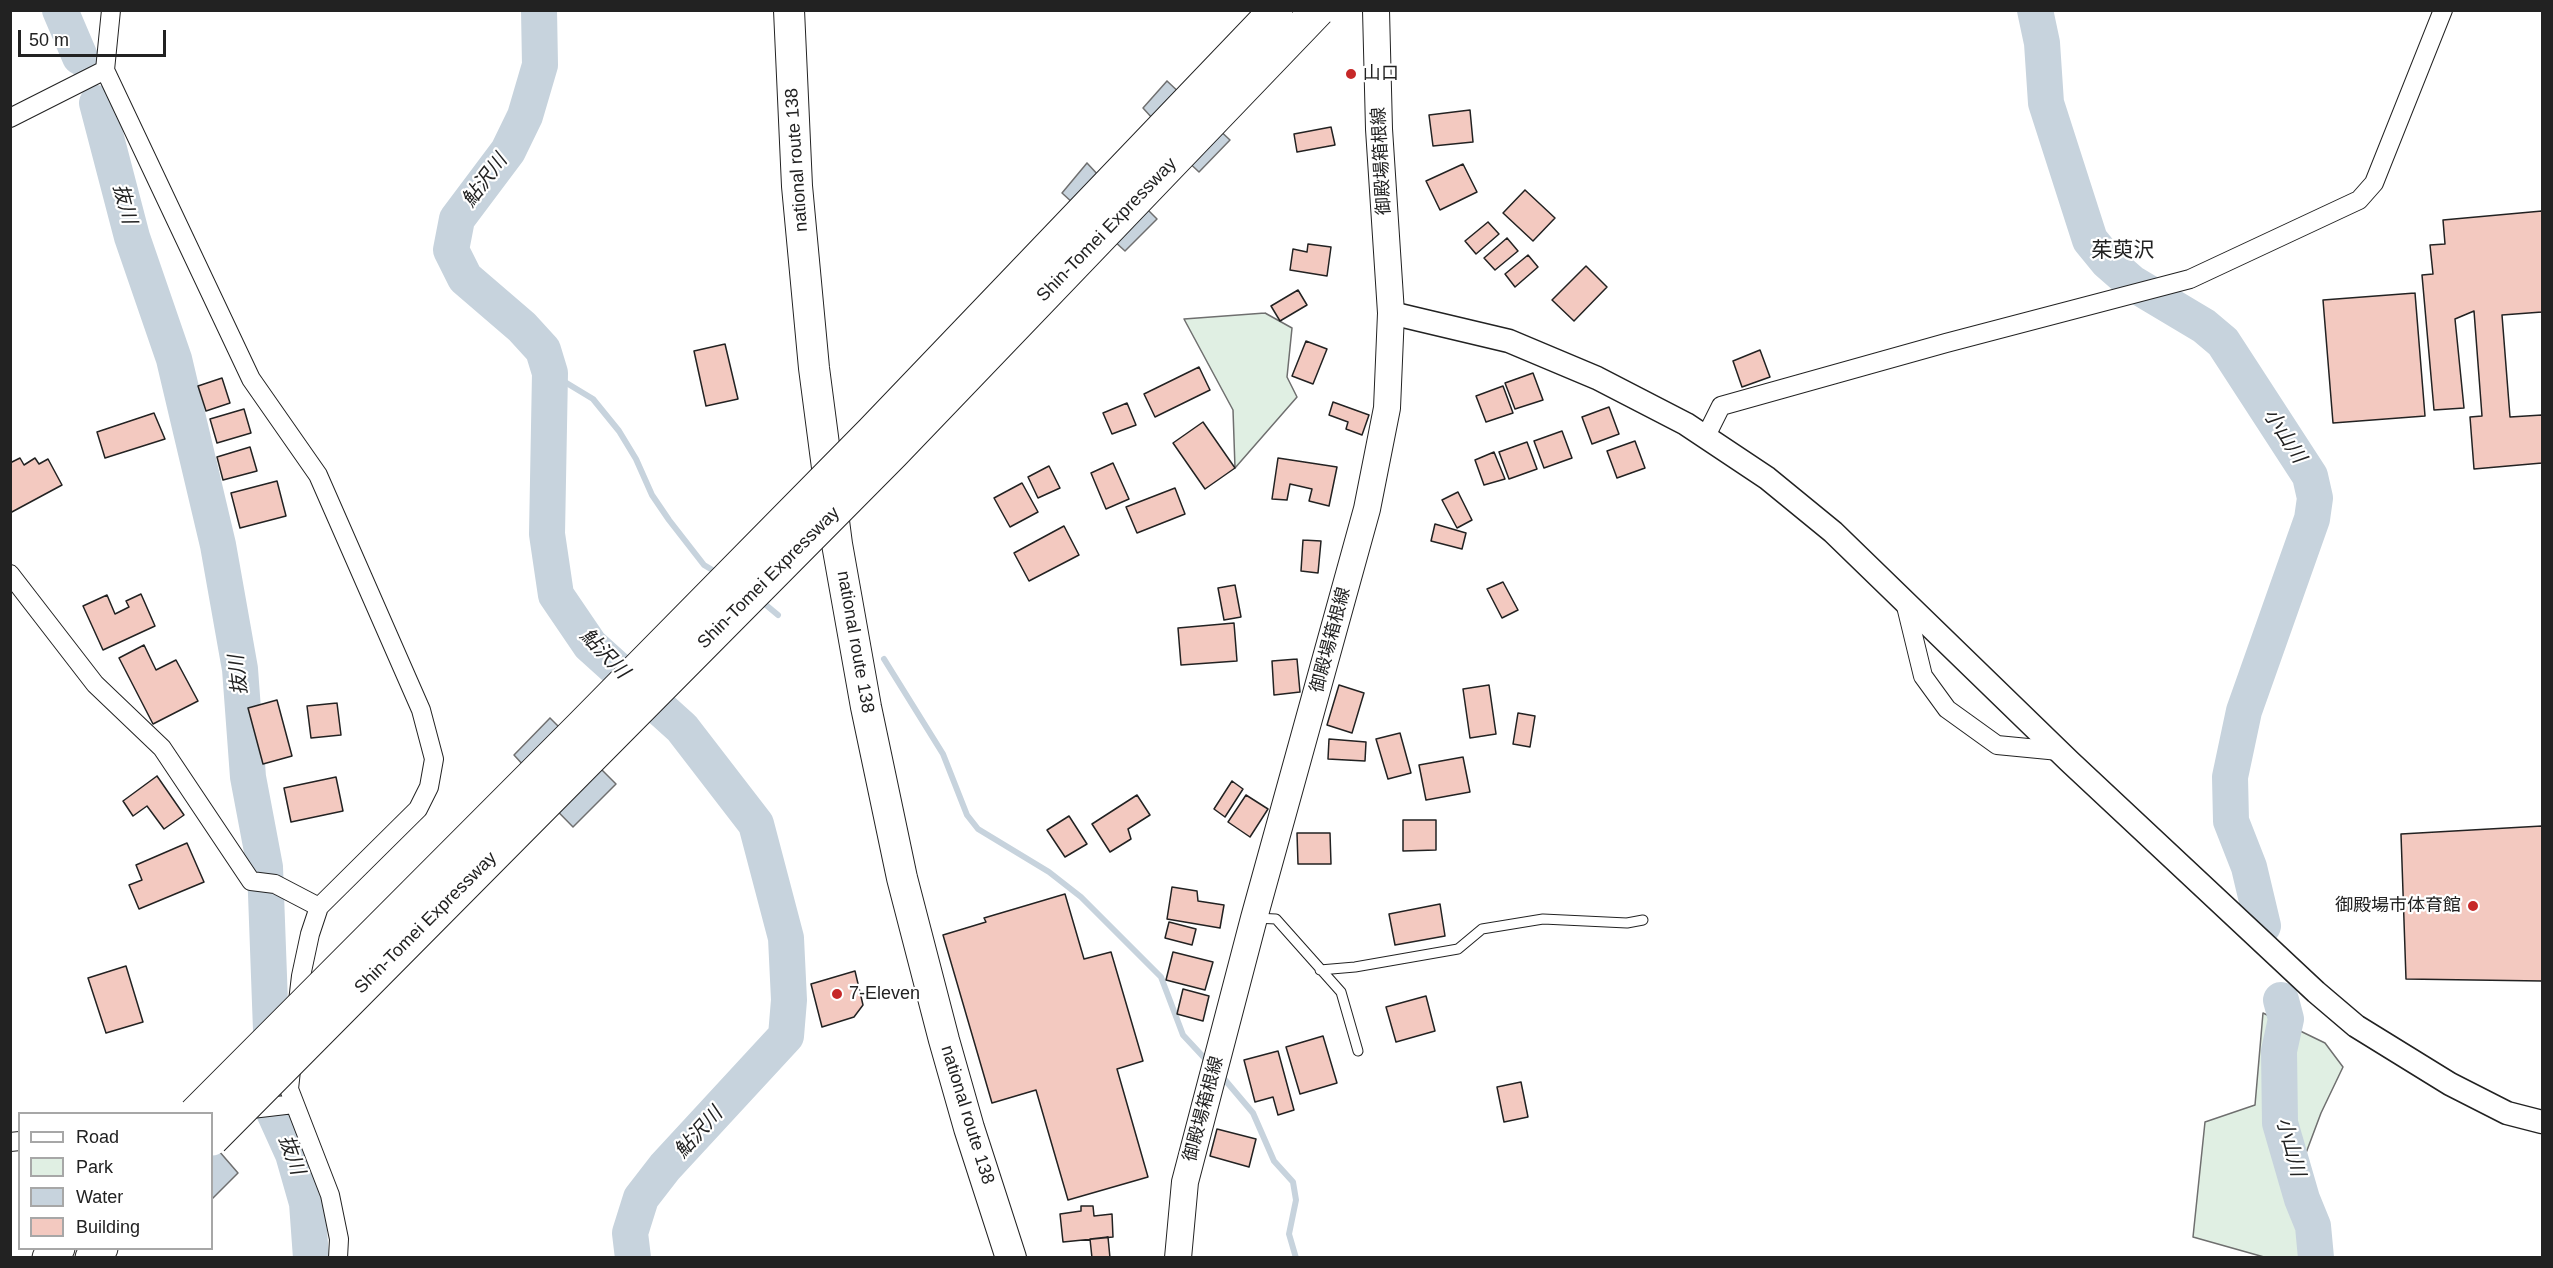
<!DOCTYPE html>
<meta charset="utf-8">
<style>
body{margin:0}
#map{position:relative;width:2553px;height:1268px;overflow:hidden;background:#fff;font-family:Arial,sans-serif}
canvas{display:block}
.frame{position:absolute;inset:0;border:12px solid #222;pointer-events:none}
.legend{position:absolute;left:18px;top:1112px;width:195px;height:138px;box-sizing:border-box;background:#fff;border:2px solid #a7a7a7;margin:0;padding:8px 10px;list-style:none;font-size:18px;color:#222}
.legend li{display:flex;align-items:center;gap:12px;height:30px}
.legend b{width:30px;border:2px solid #a7a7a7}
.scale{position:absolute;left:18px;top:30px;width:148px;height:27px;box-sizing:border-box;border:3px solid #222;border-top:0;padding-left:8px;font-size:18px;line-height:21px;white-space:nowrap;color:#222;-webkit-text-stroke:4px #fff;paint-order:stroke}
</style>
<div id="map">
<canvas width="2553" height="1268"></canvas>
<div class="frame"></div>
<ul class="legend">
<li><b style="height:8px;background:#fff"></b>Road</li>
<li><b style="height:16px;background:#e0efe3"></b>Park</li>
<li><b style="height:16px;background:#c7d3dd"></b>Water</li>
<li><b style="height:16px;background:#f3c9c0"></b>Building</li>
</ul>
<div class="scale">50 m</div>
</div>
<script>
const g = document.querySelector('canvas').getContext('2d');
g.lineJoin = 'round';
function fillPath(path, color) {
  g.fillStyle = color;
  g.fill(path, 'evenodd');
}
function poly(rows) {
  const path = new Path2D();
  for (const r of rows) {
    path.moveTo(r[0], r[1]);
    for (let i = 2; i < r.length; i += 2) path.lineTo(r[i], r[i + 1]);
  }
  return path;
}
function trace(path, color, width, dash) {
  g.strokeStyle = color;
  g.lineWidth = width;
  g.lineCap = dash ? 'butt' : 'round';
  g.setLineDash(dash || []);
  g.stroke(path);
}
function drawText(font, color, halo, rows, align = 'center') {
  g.font = font + ' Arial,"Noto Sans JP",sans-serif';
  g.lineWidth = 4.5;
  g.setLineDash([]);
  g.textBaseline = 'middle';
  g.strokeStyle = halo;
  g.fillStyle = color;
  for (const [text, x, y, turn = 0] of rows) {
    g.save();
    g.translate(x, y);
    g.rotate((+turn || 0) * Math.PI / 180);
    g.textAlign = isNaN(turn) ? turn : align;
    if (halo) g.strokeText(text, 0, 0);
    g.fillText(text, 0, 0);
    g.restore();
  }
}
const green = poly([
 [1265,313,1292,328,1287,377,1297,397,1235,468,1233,410,1184,319,1265,313],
 [2263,1013,2325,1043,2343,1067,2321,1113,2303,1161,2331,1257,2264,1257,2193,1237,2205,1122,2255,1105,2263,1013]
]);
fillPath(green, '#e0efe3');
trace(green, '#6f6f6f', 1.5);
const water = poly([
 [1167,81,1230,140,1199,172,1150,126,1153,119,1143,108,1167,81],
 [1087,163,1100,177,1108,170,1157,219,1125,251,1062,193,1087,163],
 [550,718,616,784,573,827,521,774,525,767,514,755,550,718],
 [212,1143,238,1173,212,1199,212,1143]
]);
fillPath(water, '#c7d3dd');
trace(water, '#6f6f6f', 1.5);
trace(poly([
 [550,373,593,399,619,431,636,459,652,495,669,520,704,565,719,574],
 [760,600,778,615],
 [884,659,943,754,967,815,978,829,1049,872,1081,897,1161,977,1183,1035,1209,1063],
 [1220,1074,1253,1113,1274,1161,1293,1182,1296,1200,1289,1234,1296,1258]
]), '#c7d3dd', 6);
trace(poly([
 [60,10,80,57],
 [539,10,540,65,525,116,508,151,457,219,451,250,465,278,522,327,543,350,550,373,547,534,556,595,590,645,682,728,756,824,786,938,789,1000,786,1036,665,1167,641,1198,630,1233,633,1258],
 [2035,10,2042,43,2046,103,2090,240,2108,262,2132,283,2204,326,2223,342,2310,476,2315,498,2312,519,2244,711,2230,777,2231,821,2249,867,2263,926],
 [97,103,132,237,174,359,218,545,240,669,248,777,265,867,274,1112,293,1154,307,1203,311,1258],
 [2281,1000,2286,1019,2279,1051,2280,1123,2302,1199,2313,1226,2316,1258]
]), '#c7d3dd', 36);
const building = poly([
 [1470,110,1473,142,1433,146,1429,115,1470,110],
 [1331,127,1335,145,1297,152,1294,134,1331,127],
 [1463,164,1477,192,1440,210,1426,181,1463,164],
 [1525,190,1555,218,1533,241,1503,213,1525,190],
 [2542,211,2542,312,2502,315,2510,417,2542,415,2542,463,2474,469,2470,417,2482,416,2474,311,2455,319,2464,408,2434,410,2422,275,2433,274,2430,245,2445,244,2443,220,2542,211],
 [1488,222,1499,234,1476,254,1465,241,1488,222],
 [1507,238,1518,251,1495,270,1484,258,1507,238],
 [1308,244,1331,247,1327,276,1290,270,1293,249,1307,252,1308,244],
 [1528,255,1538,267,1515,287,1505,274,1528,255],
 [1586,266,1607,287,1574,321,1552,300,1586,266],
 [1298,290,1307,305,1280,321,1271,306,1298,290],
 [2415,293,2425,416,2333,423,2323,300,2415,293],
 [1306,341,1327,349,1313,384,1292,376,1306,341],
 [725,344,738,399,706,406,694,351,725,344],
 [1760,350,1770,377,1742,387,1733,361,1760,350],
 [1199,367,1210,390,1155,417,1144,394,1199,367],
 [1533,373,1543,400,1515,409,1505,383,1533,373],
 [222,378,230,403,206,411,198,386,222,378],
 [1503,386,1513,413,1486,422,1476,396,1503,386],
 [1333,402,1369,415,1362,435,1346,429,1348,422,1329,415,1333,402],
 [1127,403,1136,425,1112,434,1103,413,1127,403],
 [1609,407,1619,434,1592,444,1582,417,1609,407],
 [244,409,251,433,217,443,210,419,244,409],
 [154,413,165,439,105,458,97,432,154,413],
 [1203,422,1235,468,1205,489,1173,443,1203,422],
 [1562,431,1572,458,1544,468,1534,441,1562,431],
 [1635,441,1645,468,1617,478,1607,451,1635,441],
 [1527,442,1537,469,1509,479,1499,452,1527,442],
 [250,447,257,471,223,480,217,457,250,447],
 [1494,452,1505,479,1484,485,1475,460,1494,452],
 [20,458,24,465,35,458,39,464,48,459,62,485,10,513,10,463,20,458],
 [1278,458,1337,467,1329,506,1309,501,1312,489,1290,484,1287,500,1272,499,1278,458],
 [1113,463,1129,499,1106,509,1091,473,1113,463],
 [1049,466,1060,488,1038,498,1028,477,1049,466],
 [277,481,286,516,240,528,231,493,277,481],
 [1022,483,1038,512,1010,527,994,498,1022,483],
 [1175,488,1185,514,1137,533,1126,507,1175,488],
 [1458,492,1472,520,1457,528,1442,500,1458,492],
 [1435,524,1466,533,1462,549,1431,541,1435,524],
 [1064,526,1079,555,1029,581,1014,553,1064,526],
 [1303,540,1321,541,1318,573,1301,571,1303,540],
 [1503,582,1518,610,1502,618,1487,589,1503,582],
 [1235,585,1241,617,1224,620,1218,588,1235,585],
 [141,594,155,626,103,650,83,606,107,595,115,614,129,607,126,601,141,594],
 [1234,623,1237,661,1181,665,1178,628,1234,623],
 [144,645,156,670,176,660,198,701,153,724,119,658,144,645],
 [1297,659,1300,692,1274,695,1272,661,1297,659],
 [1339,685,1364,693,1352,733,1327,725,1339,685],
 [1489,685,1496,734,1470,738,1463,689,1489,685],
 [277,700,292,756,263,764,248,708,277,700],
 [337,703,341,735,311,738,307,706,337,703],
 [1518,713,1535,716,1530,747,1513,744,1518,713],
 [1400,733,1411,773,1388,779,1376,739,1400,733],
 [1329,739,1366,742,1365,761,1328,759,1329,739],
 [1463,757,1470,792,1426,800,1419,765,1463,757],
 [157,776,184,815,164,829,147,806,133,816,123,801,157,776],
 [336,777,343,811,291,822,284,788,336,777],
 [1232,781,1243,789,1225,817,1214,809,1232,781],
 [1137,795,1150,815,1128,829,1131,839,1110,852,1092,824,1137,795],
 [1246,795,1268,809,1250,837,1228,822,1246,795],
 [1069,816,1087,844,1065,857,1047,830,1069,816],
 [1403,820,1436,820,1436,850,1403,851,1403,820],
 [2542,826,2542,981,2406,979,2401,834,2542,826],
 [1297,833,1330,833,1331,864,1298,864,1297,833],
 [187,843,204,882,139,909,129,885,142,880,136,865,187,843],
 [1172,887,1197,891,1198,901,1224,905,1220,928,1167,919,1172,887],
 [1065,894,1084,959,1111,952,1143,1061,1117,1069,1148,1177,1068,1200,1036,1090,992,1103,943,935,986,922,984,918,1065,894],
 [1440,904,1445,936,1395,945,1389,914,1440,904],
 [1169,922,1196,929,1192,945,1165,938,1169,922],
 [1173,952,1213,962,1205,990,1166,980,1173,952],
 [126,966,143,1022,106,1033,88,978,126,966],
 [855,971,863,1005,854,1017,822,1027,811,984,855,971],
 [1183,989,1209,996,1203,1021,1177,1014,1183,989],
 [1426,996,1435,1031,1396,1042,1386,1007,1426,996],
 [1323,1036,1337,1083,1300,1094,1286,1047,1323,1036],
 [1278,1051,1294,1110,1278,1115,1273,1097,1255,1102,1244,1060,1278,1051],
 [1521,1082,1528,1117,1504,1122,1497,1087,1521,1082],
 [1217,1129,1256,1139,1249,1167,1210,1156,1217,1129],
 [1081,1206,1093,1206,1094,1216,1112,1214,1113,1237,1063,1242,1060,1214,1081,1211,1081,1206],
 [1108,1237,1110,1258,1092,1258,1090,1239,1108,1237]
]);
fillPath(building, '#f3c9c0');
trace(building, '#222', 1.5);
const service = poly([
 [1255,918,1276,919,1341,992,1358,1051],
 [1320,970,1355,967,1458,949,1482,929,1543,919,1627,923,1643,920]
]);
const minor = poly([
 [111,10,105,70,251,379,318,475,421,710,434,759,429,787,418,809,319,907,310,934,301,976,297,1010],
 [10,118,105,70],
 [1705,438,1721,406,1946,343,2190,279,2359,200,2374,183,2443,10],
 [10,574,95,684,162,748,251,881,275,884,319,907],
 [1905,602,1923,676,1947,709,1997,745,2059,751],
 [292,1061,289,1089,330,1195,339,1239,338,1258],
 [243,1110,294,1104],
 [10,1142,20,1141]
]);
const tertiary = poly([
 [1391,313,1509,341,1597,378,1686,424,1767,478,1833,532,2069,761,2316,992,2356,1026,2450,1084,2507,1113,2542,1122]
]);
const secondary = poly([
 [1178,1258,1185,1182,1254,918,1367,509,1387,408,1391,313,1379,129,1376,10]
]);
const trunk = poly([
 [789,10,797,186,814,368,837,544,866,707,902,878,944,1040,969,1128,1011,1258]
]);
const motorway = poly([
 [49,1258,58,1248],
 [92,1258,101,1248]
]);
trace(service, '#222', 11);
trace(minor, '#222', 20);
trace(tertiary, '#222', 25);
trace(secondary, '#222', 28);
trace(trunk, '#222', 32);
trace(motorway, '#222', 35);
trace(service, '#fff', 9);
trace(minor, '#fff', 18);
trace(tertiary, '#fff', 22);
trace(secondary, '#fff', 26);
trace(trunk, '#fff', 30);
trace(motorway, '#fff', 33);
const motorwayBridge = poly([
 [195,1114,581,727,872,432,1276,10],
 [212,1139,893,453,1318,10]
]);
trace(motorwayBridge, '#222', 35, []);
trace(motorwayBridge, '#fff', 33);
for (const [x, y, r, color] of [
 [1351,74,6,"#c62828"],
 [2473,906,6,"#c62828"],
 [837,994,6,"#c62828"]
]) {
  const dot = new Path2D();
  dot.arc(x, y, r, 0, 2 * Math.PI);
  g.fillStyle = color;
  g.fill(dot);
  trace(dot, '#fff', 2);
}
drawText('18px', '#222', '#fff', [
 ["山口",1363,74],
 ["御殿場市体育館",2461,906,"right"],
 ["7-Eleven",849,994]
], 'left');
drawText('18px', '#222', '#fff', [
 ["national route 138",797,160,-94],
 ["御殿場箱根線",1382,161,-93],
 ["Shin-Tomei Expressway",1107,230,-46],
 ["Shin-Tomei Expressway",769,578,-45],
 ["御殿場箱根線",1331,640,-75],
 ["national route 138",855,642,80],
 ["Shin-Tomei Expressway",426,923,-45],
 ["御殿場箱根線",1204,1109,-75],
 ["national route 138",967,1115,73]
]);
drawText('italic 20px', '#222', '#fff', [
 ["鮎沢川",485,181,-53],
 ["抜川",124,204,75],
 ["小山川",2284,436,57],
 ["鮎沢川",604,654,46],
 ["抜川",239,675,-96],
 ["鮎沢川",699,1133,-48],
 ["小山川",2290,1147,75],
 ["抜川",291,1155,70]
]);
drawText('21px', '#222', '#fff', [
 ["茱萸沢",2123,251]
]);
</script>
